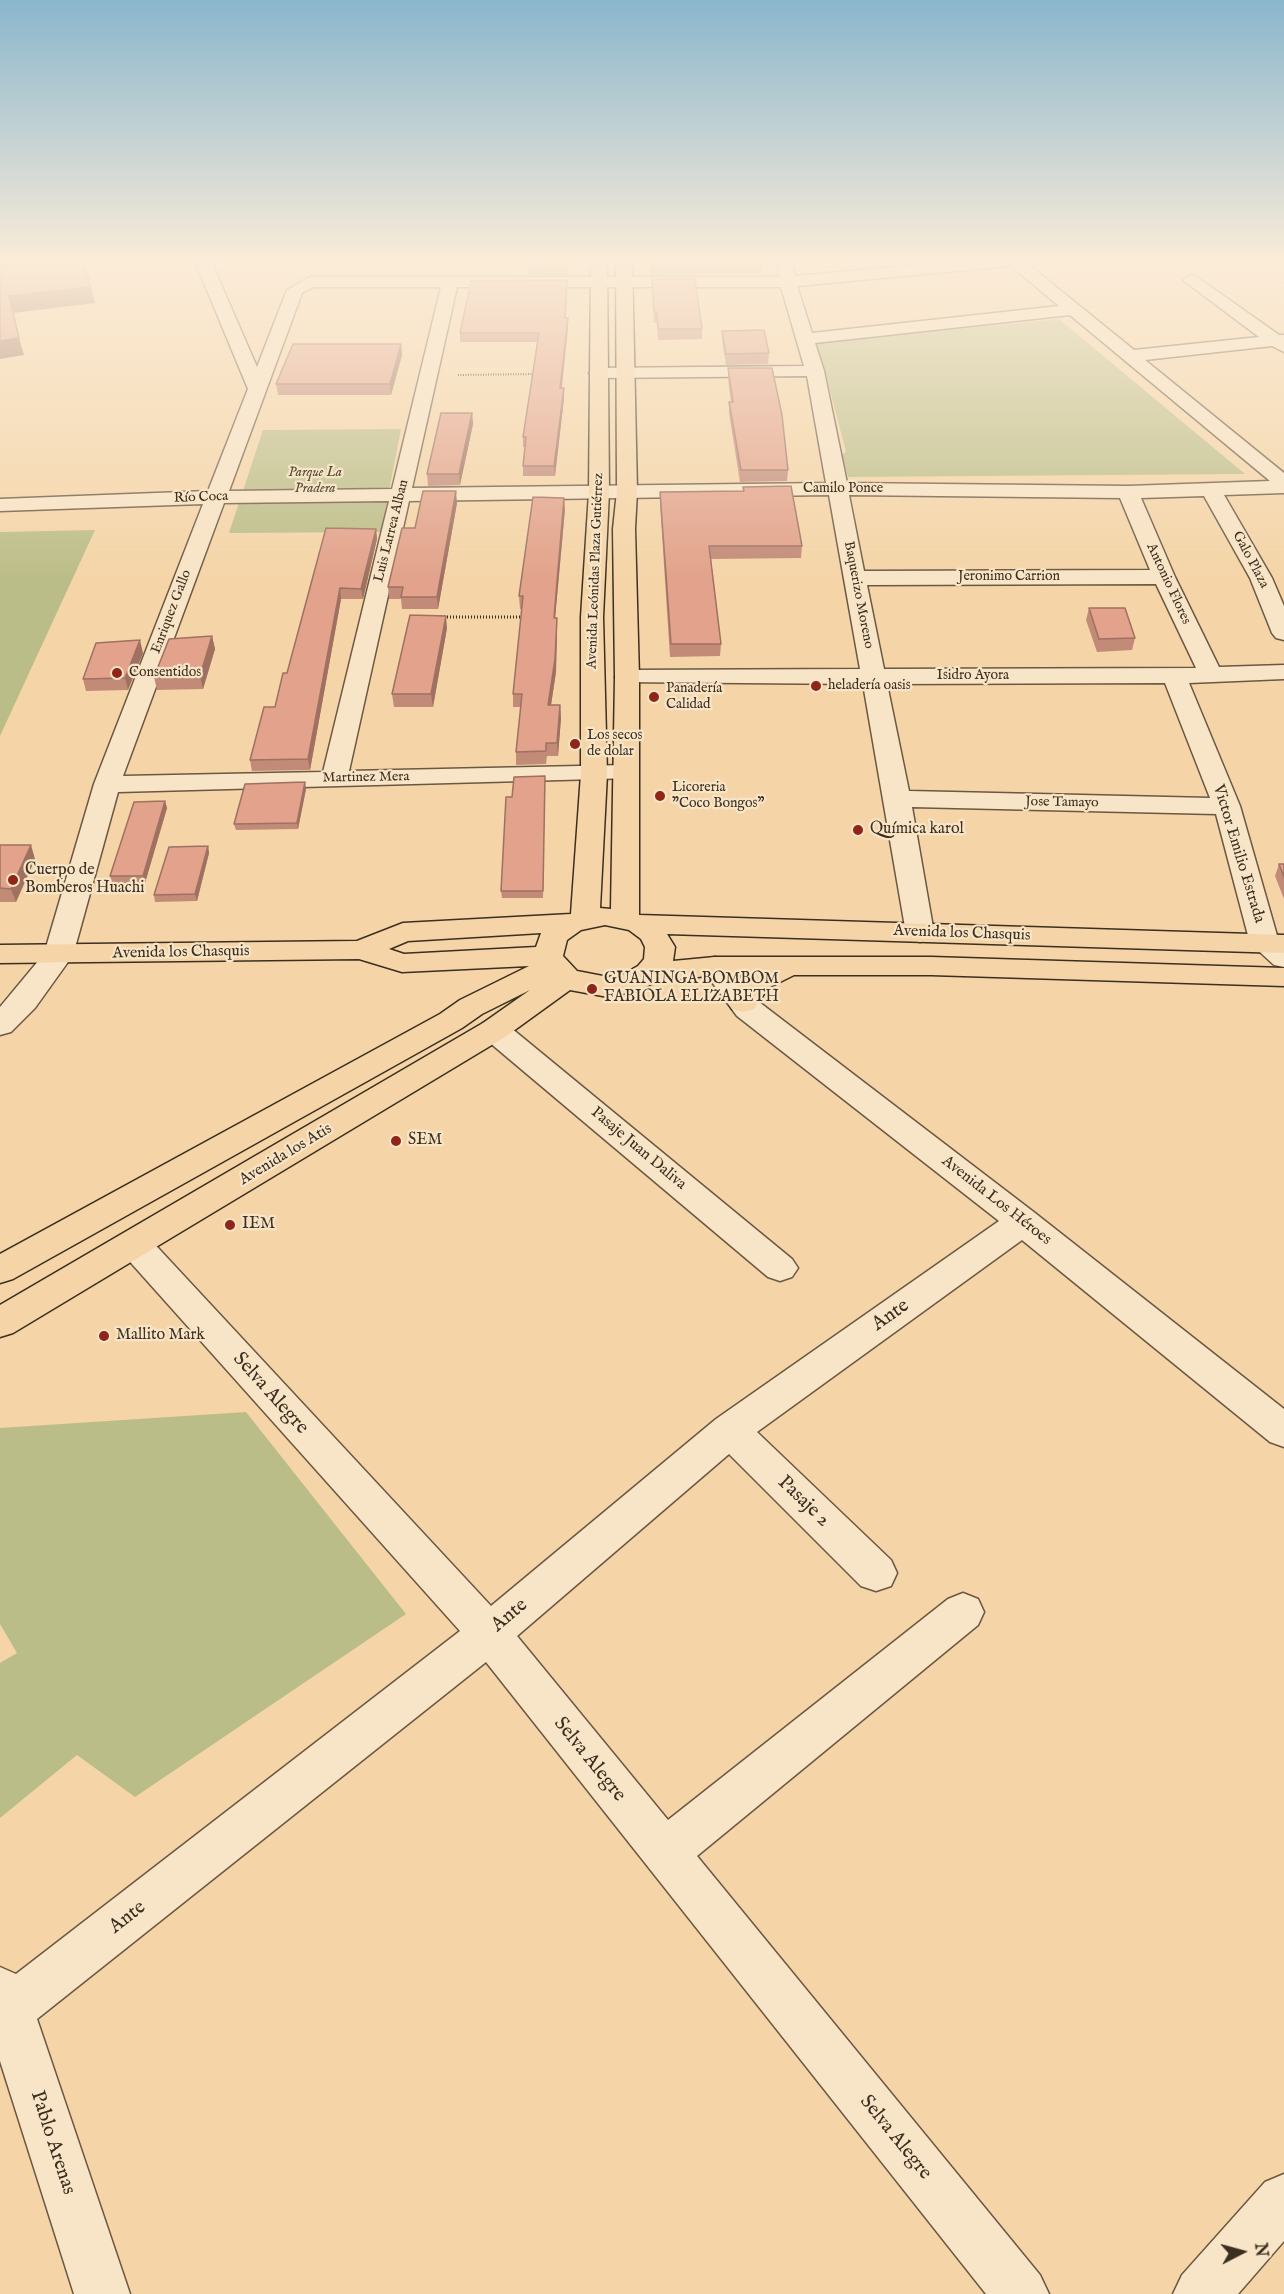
<!DOCTYPE html>
<meta charset="utf-8">
<style>
body{margin:0}
#map{position:relative;width:1284px;height:2294px;overflow:hidden;background:#f5d5a8;font-family:"IM FELL English",serif}
canvas{display:block}
.north{position:absolute;left:1212px;top:2222px;width:60px;height:60px;-webkit-text-stroke:4px #f8e4c6;paint-order:stroke;rotate:84deg;font-size:16px;font-weight:700;line-height:24px;text-align:center;color:#3b2f20}
.north::after{content:'';display:block;margin:auto;width:21px;height:27px;background:#3b2f20;clip-path:polygon(50% 0,100% 100%,50% 72%,0 100%)}
</style>
<div id="map">
<canvas width="1284" height="2294"></canvas>
<div class="north">N</div>
</div>
<script>
const g = document.querySelector('canvas').getContext('2d');
g.lineJoin = 'round';
function fillPath(path, color) {
  g.fillStyle = color;
  g.fill(path, 'evenodd');
}
function poly(rows) {
  const path = new Path2D();
  for (const r of rows) {
    path.moveTo(r[0], r[1]);
    for (let i = 2; i < r.length; i += 2) path.lineTo(r[i], r[i + 1]);
  }
  return path;
}
function trace(path, color, width, dash) {
  g.strokeStyle = color;
  g.lineWidth = width;
  g.lineCap = dash ? 'butt' : 'round';
  g.setLineDash(dash || []);
  g.stroke(path);
}
function drawText(font, color, halo, rows, align = 'center') {
  g.font = font + ' "IM FELL English",serif';
  g.lineWidth = 4.5;
  g.setLineDash([]);
  g.textBaseline = 'middle';
  g.strokeStyle = halo;
  g.fillStyle = color;
  for (const [text, x, y, turn = 0] of rows) {
    g.save();
    g.translate(x, y);
    g.rotate((+turn || 0) * Math.PI / 180);
    g.textAlign = isNaN(turn) ? turn : align;
    if (halo) g.strokeText(text, 0, 0);
    g.fillText(text, 0, 0);
    g.restore();
  }
}
fillPath(poly([
 [1059,319,1245,474,848,477,842,454,846,452,823,364,817,363,814,343],
 [401,429,381,532,229,533,263,430],
 [95,530,0,736,0,532],
 [246,1412,406,1614,135,1797,77,1755,0,1818,0,1663,17,1653,0,1624,0,1428]
]), '#bbbd88');
const minor = poly([
 [194,259,210,259,257,367,287,290,310,277,779,277,778,259,792,259,795,276,983,259,1045,259,1043,262,1029,265,1134,350,1259,337,1183,280,1191,275,1197,277,1279,335,1284,335,1284,352,1272,346,1145,360,1284,473,1284,493,1224,495,1272,578,1284,606,1284,640,1276,638,1272,633,1250,578,1204,496,1141,498,1175,577,1219,667,1284,665,1284,679,1189,683,1240,806,1278,939,1284,943,1284,967,1274,965,1250,943,1216,814,912,807,934,933,930,939,920,942,910,939,906,933,863,684,619,682,615,677,619,672,627,670,860,669,829,495,409,501,349,771,625,765,634,768,638,773,634,778,118,792,73,955,35,1008,11,1032,0,1035,0,1007,44,954,94,784,203,504,0,511,0,499,208,491,248,389,194,259],
 [1011,266,1059,306,812,333,797,286,1011,266],
 [313,287,441,287,392,489,229,491,302,293,313,287],
 [457,287,781,287,804,366,598,368,589,373,598,378,807,376,826,483,412,488,457,287],
 [1070,315,1270,481,1128,486,847,483,824,371,815,343,1070,315],
 [849,495,1120,498,1150,570,864,571,849,495],
 [389,501,323,772,123,776,224,503,389,501],
 [1156,584,1196,668,884,669,867,585,1156,584],
 [1165,683,1210,798,909,791,887,684,1165,683],
 [715,957,725,959,759,1002,1035,1213,1284,1409,1284,1447,1270,1442,1022,1240,757,1432,891,1560,897,1573,891,1586,876,1591,861,1586,729,1454,517,1636,668,1820,948,1599,963,1593,978,1599,984,1612,978,1625,697,1856,1040,2275,1049,2294,986,2294,486,1662,37,2019,130,2294,74,2294,0,2061,0,1967,16,1974,460,1631,123,1254,118,1245,123,1236,135,1232,147,1236,491,1606,716,1419,999,1221,737,1016,700,966,705,959,715,957],
 [494,1020,505,1023,792,1259,798,1268,792,1277,780,1281,768,1277,483,1037,479,1030,483,1023,494,1020],
 [1284,2174,1284,2241,1238,2294,1173,2294,1182,2275,1265,2182,1284,2174]
]);
const major = poly([
 [591,259,607,259,609,492,603,617,607,774,600,908,611,909,615,677,613,529,617,491,616,259,632,259,637,491,635,529,639,677,639,915,1284,935,1284,953,667,934,675,947,673,961,715,957,931,957,1284,968,1284,986,931,975,794,975,768,988,754,1009,743,1012,732,1009,728,1002,746,975,715,975,655,982,641,990,608,997,570,990,505,1037,13,1333,0,1337,0,1305,483,1023,530,990,482,1014,462,1028,13,1279,0,1283,0,1254,440,1014,460,1000,529,966,402,972,359,959,0,963,0,945,357,941,403,923,571,914,581,774,581,617,589,492,591,259],
 [605,925,629,930,641,939,645,947,644,959,638,966,622,975,608,977,577,971,563,956,567,940,581,930,605,925],
 [541,933,536,947,404,954,389,949,408,941,541,933]
]);
trace(minor, '#6a5842', 3);
trace(major, '#3b2f20', 3);
trace(poly([
 [1163,259,1173,266],
 [458,375,537,374]
]), '#3b2f20', 2, [1, 1.5]);
trace(poly([
 [441,617,524,617]
]), '#3b2f20', 3, [1, 2]);
fillPath(minor, '#f8e4c6');
fillPath(major, '#f5d5a8');
fillPath(poly([
 [568,259,568,275,529,275,529,270],
 [650,259,760,259,761,266,761,273,651,275],
 [652,279,702,329,702,339,658,340,657,323,654,323],
 [567,280,566,318,568,328,562,388,564,388,564,398,555,476,523,476,523,466,525,447,523,447,523,437,537,342,460,342,460,333],
 [722,331,769,353,768,364,726,365,722,341],
 [401,344,402,355,391,395,278,395,276,384],
 [728,368,788,470,787,481,740,482,729,413,729,402,731,402,728,379],
 [472,413,473,424,460,485,428,486,427,474],
 [743,487,802,546,801,558,711,559,721,644,720,656,670,657,660,504,660,492,743,491],
 [457,503,438,609,402,609,401,599,389,599,388,587,415,528],
 [565,509,555,618,557,618,557,630,556,672,551,705,560,705,561,718,558,756,547,756,546,764,516,765,516,752,521,707,513,707,513,694,522,609,520,609,519,596],
 [376,529,377,539,363,599,341,599,310,770,252,771,250,760,275,707,287,673],
 [1089,608,1135,638,1132,650,1097,652,1086,620],
 [447,628,433,707,394,707,392,694],
 [212,636,215,649,203,689,157,690,154,677],
 [143,653,128,690,86,691,83,679],
 [545,776,543,898,502,898,501,891,512,797],
 [306,789,298,829,236,830,234,824],
 [165,801,167,808,145,883,112,883,110,876],
 [0,845,35,859,16,902,0,902],
 [208,846,209,853,197,901,155,902,154,895],
 [1279,864,1284,864,1284,899,1275,876]
]), '#c28b78');
fillPath(poly([
 [91,287,95,303,13,313,9,296],
 [568,318,568,328,560,398,560,388],
 [19,338,24,355,0,359,0,341],
 [401,344,402,355,391,395,390,384],
 [564,388,564,398,555,476,554,466],
 [472,413,473,424,460,485,459,474],
 [456,491,457,503,438,609,437,597],
 [564,498,565,509,554,630,554,618],
 [376,529,377,539,363,599,361,589],
 [340,588,341,599,310,770,308,759],
 [446,616,447,628,433,707,431,694],
 [557,618,557,630,556,672,549,718,548,705],
 [212,636,215,649,203,689,200,676],
 [140,640,143,653,128,690,125,678],
 [560,705,561,718,558,756,557,743],
 [305,782,306,789,298,829,297,823],
 [165,801,167,808,145,883,143,876],
 [31,845,35,859,16,902,11,889],
 [208,846,209,853,197,901,195,894]
]), '#9e7161');
const building = poly([
 [0,259,82,259,91,287,9,296,19,338,0,341,0,259],
 [530,259,568,259,568,270,529,270,530,259],
 [650,259,760,259,761,266,651,267,650,259],
 [652,279,695,279,702,329,658,329,657,312,654,312,652,279],
 [567,280,565,318,568,318,560,388,564,388,554,466,523,466,526,437,523,437,539,333,460,333,471,281,567,280],
 [764,330,769,353,726,354,722,331,764,330],
 [293,344,401,344,390,384,276,384,293,344],
 [728,368,772,368,782,415,788,470,741,470,729,402,733,402,728,368],
 [441,413,472,413,459,474,427,474,441,413],
 [791,486,802,546,709,546,721,644,671,644,660,492,744,491,743,487,791,486],
 [423,491,456,491,437,597,401,597,403,587,388,587,402,528,415,528,423,491],
 [533,497,564,498,554,618,557,618,555,659,548,705,560,705,557,743,546,743,546,751,516,752,522,694,513,694,523,596,519,596,533,497],
 [326,528,376,529,361,589,340,588,308,759,250,760,264,707,275,707,283,673,287,673,326,528],
 [1089,608,1125,608,1135,638,1099,639,1089,608],
 [410,615,446,616,431,694,392,694,410,615],
 [212,636,200,676,154,677,169,639,212,636],
 [140,640,125,678,83,679,96,643,140,640],
 [545,776,543,891,501,891,506,797,512,797,514,777,545,776],
 [305,782,297,823,234,824,245,784,305,782],
 [165,801,143,876,110,876,134,802,165,801],
 [0,845,31,845,11,889,0,888,0,845],
 [208,846,195,894,154,895,169,847,208,846],
 [1279,864,1284,864,1284,877,1279,864]
]);
fillPath(building, '#e2a28b');
trace(building, '#9e7161', 1.5);
const sky = g.createLinearGradient(0, 0, 0, 580);
sky.addColorStop(0, '#8ab6cd');
sky.addColorStop(0.45, '#faecd8');
sky.addColorStop(1, '#faecd800');
g.fillStyle = sky;
g.fillRect(0, 0, 1284, 580);
for (const [x, y, r, color] of [
 [117,673,6,"#8f2418"],
 [816,686,6,"#8f2418"],
 [654,697,6,"#8f2418"],
 [575,744,6,"#8f2418"],
 [660,796,6,"#8f2418"],
 [858,830,6,"#8f2418"],
 [13,880,6,"#8f2418"],
 [592,989,6,"#8f2418"],
 [396,1141,6,"#8f2418"],
 [230,1225,6,"#8f2418"],
 [104,1336,6,"#8f2418"]
]) {
  const dot = new Path2D();
  dot.arc(x, y, r, 0, 2 * Math.PI);
  g.fillStyle = color;
  g.fill(dot);
  trace(dot, '#f8e4c6', 2);
}
drawText('italic 14px', '#554b35', '#f8e4c6', [
 ["Parque La",315,473],
 ["Pradera",315,489]
]);
drawText('14px', '#3b2f20', '#f8e4c6', [
 ["Camilo Ponce",843,489],
 ["Río Coca",201,498,-2],
 ["Luis Larrea Alban",392,531,-76],
 ["Galo Plaza",1250,560,62],
 ["Avenida Leónidas Plaza Gutiérrez",596,571,-88],
 ["Jeronimo Carrion",1009,577],
 ["Antonio Flores",1168,584,65],
 ["Baquerizo Moreno",858,595,79],
 ["Enriquez Gallo",172,612,-69],
 ["Isidro Ayora",973,676],
 ["Martinez Mera",366,778,-1],
 ["Jose Tamayo",1062,803,1]
]);
drawText('14px', '#3b2f20', '#f8e4c6', [
 ["Consentidos",129,673],
 ["heladería oasis",828,686],
 ["Panadería",666,689],
 ["Calidad",666,705],
 ["Los secos",587,736],
 ["de dolar",587,752],
 ["Licoreria",672,788],
 ["\"Coco Bongos\"",672,804]
], 'left');
drawText('16px', '#3b2f20', '#f8e4c6', [
 ["Química karol",870,830],
 ["Cuerpo de",25,871],
 ["Bomberos Huachi",25,889],
 ["GUANINGA BOMBOM",604,980],
 ["FABIOLA ELIZABETH",604,998],
 ["SEM",408,1141],
 ["IEM",242,1225],
 ["Mallito Mark",116,1336]
], 'left');
drawText('16px', '#3b2f20', '#f8e4c6', [
 ["Victor Emilio Estrada",1238,854,73],
 ["Avenida los Chasquis",962,934,2],
 ["Avenida los Chasquis",181,953,-1],
 ["Pasaje Juan Daliva",638,1149,40],
 ["Avenida los Atis",286,1155,-31],
 ["Avenida Los Héroes",996,1201,38]
]);
drawText('20px', '#3b2f20', '#f8e4c6', [
 ["Ante",891,1316,-35],
 ["Selva Alegre",270,1394,48],
 ["Pasaje 2",803,1502,44],
 ["Ante",510,1616,-40],
 ["Selva Alegre",589,1760,51],
 ["Ante",128,1918,-38],
 ["Selva Alegre",895,2138,51],
 ["Pablo Arenas",52,2143,72]
]);
</script>
